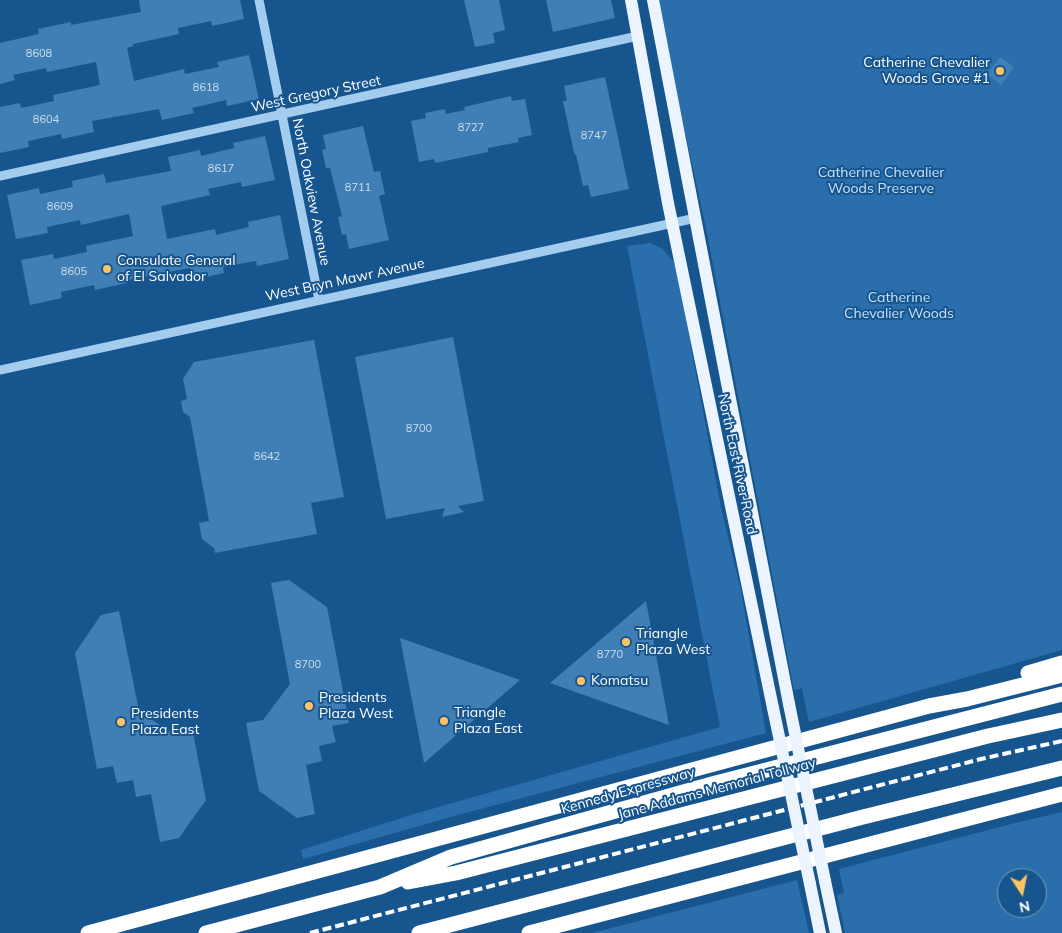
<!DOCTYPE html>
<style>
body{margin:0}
#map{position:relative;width:1062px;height:933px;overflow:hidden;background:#17558e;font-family:Mulish,sans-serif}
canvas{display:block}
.north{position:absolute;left:997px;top:868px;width:50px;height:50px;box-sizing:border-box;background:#17558e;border:1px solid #7499bb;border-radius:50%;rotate:169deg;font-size:14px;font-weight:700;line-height:20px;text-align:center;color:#fff}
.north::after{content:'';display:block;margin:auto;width:18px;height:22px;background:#ffc461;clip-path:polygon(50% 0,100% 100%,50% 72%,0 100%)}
</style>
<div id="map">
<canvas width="1062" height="933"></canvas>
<div class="north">N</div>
</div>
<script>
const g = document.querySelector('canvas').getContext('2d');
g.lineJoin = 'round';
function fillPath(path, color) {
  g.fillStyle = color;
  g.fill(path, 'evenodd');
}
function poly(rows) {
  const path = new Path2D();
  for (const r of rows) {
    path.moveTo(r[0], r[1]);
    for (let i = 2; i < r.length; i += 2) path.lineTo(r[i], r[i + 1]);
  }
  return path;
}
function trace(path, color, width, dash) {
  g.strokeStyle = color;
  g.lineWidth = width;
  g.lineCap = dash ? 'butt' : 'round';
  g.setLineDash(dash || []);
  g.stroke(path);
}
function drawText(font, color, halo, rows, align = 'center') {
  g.font = font + ' Mulish,sans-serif';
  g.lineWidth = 4;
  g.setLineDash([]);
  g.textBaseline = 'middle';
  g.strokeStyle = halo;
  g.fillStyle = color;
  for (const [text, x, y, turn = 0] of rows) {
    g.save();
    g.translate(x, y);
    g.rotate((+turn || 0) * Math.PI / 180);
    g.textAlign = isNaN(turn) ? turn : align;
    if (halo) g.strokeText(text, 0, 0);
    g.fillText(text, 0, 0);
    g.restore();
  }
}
fillPath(poly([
 [659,0,1062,0,1062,650,809,722,802,688,794,690,706,228,671,67],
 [650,243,663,249,674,262,678,277,721,508,741,591,766,733,458,815,303,859,301,850,414,814,720,727,627,246],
 [1062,812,1062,933,845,933,837,895,844,893,839,869,1019,822],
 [1007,878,1037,878,1037,908,1007,908],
 [797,880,809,933,592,933,681,910]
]), '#2a6fac');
fillPath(poly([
 [139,0,240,0,244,19,212,26,211,21,178,28,179,34,133,44,133,46,127,48,134,81,184,69,185,74,219,67,217,62,249,55,259,99,227,106,226,100,192,108,194,113,162,120,159,109,92,121,94,132,62,139,61,134,28,141,29,147,0,153,0,107,20,103,21,108,54,101,53,95,100,85,96,62,47,72,46,68,13,75,15,80,0,84,0,43,39,34,38,29,71,22,71,25,141,12],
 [464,0,499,0,505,30,493,33,495,43,475,47],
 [546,0,611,0,615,18,553,32],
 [1000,57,1014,67,1001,85,987,74],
 [605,77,629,189,591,197,588,185,583,186,576,155,575,155,573,148,563,101,567,101,564,86],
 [511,96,512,101,525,99,532,135,518,138,519,142,488,148,488,152,435,163,434,159,419,162,411,121,426,118,425,113,445,109,446,114,465,110,464,107],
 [363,126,374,172,380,171,385,194,379,196,389,240,349,249,346,234,342,235,338,217,342,216,330,168,326,168,322,150,326,149,323,135],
 [265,136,275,180,242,187,241,182,208,189,210,195,161,206,167,239,215,229,216,235,249,227,248,222,280,215,289,259,257,266,256,261,223,267,224,273,192,280,190,268,127,280,127,283,95,290,94,285,61,292,62,298,30,305,21,260,53,254,54,259,87,252,86,246,133,236,129,214,81,225,80,220,47,227,48,233,16,239,7,195,39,188,40,194,73,187,72,181,104,174,106,183,171,171,168,157,200,150,201,156,234,148,233,143],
 [453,337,484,501,458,506,464,512,442,517,445,508,386,519,355,357],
 [314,340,344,497,311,503,317,534,215,553,214,548,202,539,199,523,209,521,190,417,183,412,181,401,187,399,183,379,194,362],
 [289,580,327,607,349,723,332,726,336,742,319,746,322,761,306,765,315,814,297,818,259,791,246,723,263,720,290,684,271,583],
 [646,601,669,725,550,683],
 [119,611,139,711,176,736,193,733,206,800,179,838,160,842,151,794,136,797,133,780,117,783,113,766,97,769,75,653,101,615],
 [400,638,520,680,424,763]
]), '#407fb6');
trace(poly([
 [259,0,319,300],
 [0,176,638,36],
 [0,370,696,218]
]), '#a3ccef', 9);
trace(poly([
 [631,0,668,203,773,708],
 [653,0,789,704],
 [825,881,836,933],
 [810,884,820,933]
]), '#ebf4ff', 12);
trace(poly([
 [1028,673,1062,663],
 [408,882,456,873,988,736,1062,720],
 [88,933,929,706,967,699,1062,675],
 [206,933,380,887,451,857,712,784,1062,694],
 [419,933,863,817,1062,768],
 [529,933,1062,794]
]), '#fff', 15);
trace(poly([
 [310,933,981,759,1062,741]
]), '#fff', 4, [9, 4]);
trace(poly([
 [789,704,825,881],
 [773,708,810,884]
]), '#ebf4ff', 12);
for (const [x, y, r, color] of [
 [1000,71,5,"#ffc461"],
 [107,269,5,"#ffc461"],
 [626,642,5,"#ffc461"],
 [581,681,5,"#ffc461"],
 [309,706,5,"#ffc461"],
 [444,721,5,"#ffc461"],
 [121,722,5,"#ffc461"]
]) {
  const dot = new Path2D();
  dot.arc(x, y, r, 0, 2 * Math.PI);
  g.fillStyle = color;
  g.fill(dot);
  trace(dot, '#17558e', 2);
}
drawText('11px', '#cfdfed', null, [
 ["8608",39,54],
 ["8618",206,88],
 ["8604",46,120],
 ["8727",471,128],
 ["8747",594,136],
 ["8617",221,169],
 ["8711",358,188],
 ["8609",60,207],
 ["8605",74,272],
 ["8700",419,429],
 ["8642",267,457],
 ["8770",610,655],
 ["8700",308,665]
]);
drawText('14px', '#fff', '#17558e', [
 ["Catherine Chevalier",990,63,"right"],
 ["Woods Grove #1",990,79,"right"],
 ["Consulate General",117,261],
 ["of El Salvador",117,277],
 ["Triangle",636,634],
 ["Plaza West",636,650],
 ["Komatsu",591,681],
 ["Presidents",319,698],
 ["Plaza West",319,714],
 ["Triangle",454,713],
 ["Plaza East",454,729],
 ["Presidents",131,714],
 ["Plaza East",131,730]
], 'left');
drawText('14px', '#fff', '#17558e', [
 ["West Gregory Street",316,94,-12],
 ["North Oakview Avenue",311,192,79],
 ["West Bryn Mawr Avenue",345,280,-12],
 ["North East River Road",737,464,78],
 ["Jane Addams Memorial Tollway",717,789,-15],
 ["Kennedy Expressway",628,791,-16]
]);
drawText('14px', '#c9e4fb', '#17558e', [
 ["Catherine Chevalier",881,173],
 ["Woods Preserve",881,189],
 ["Catherine",899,298],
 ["Chevalier Woods",899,314]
]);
</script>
